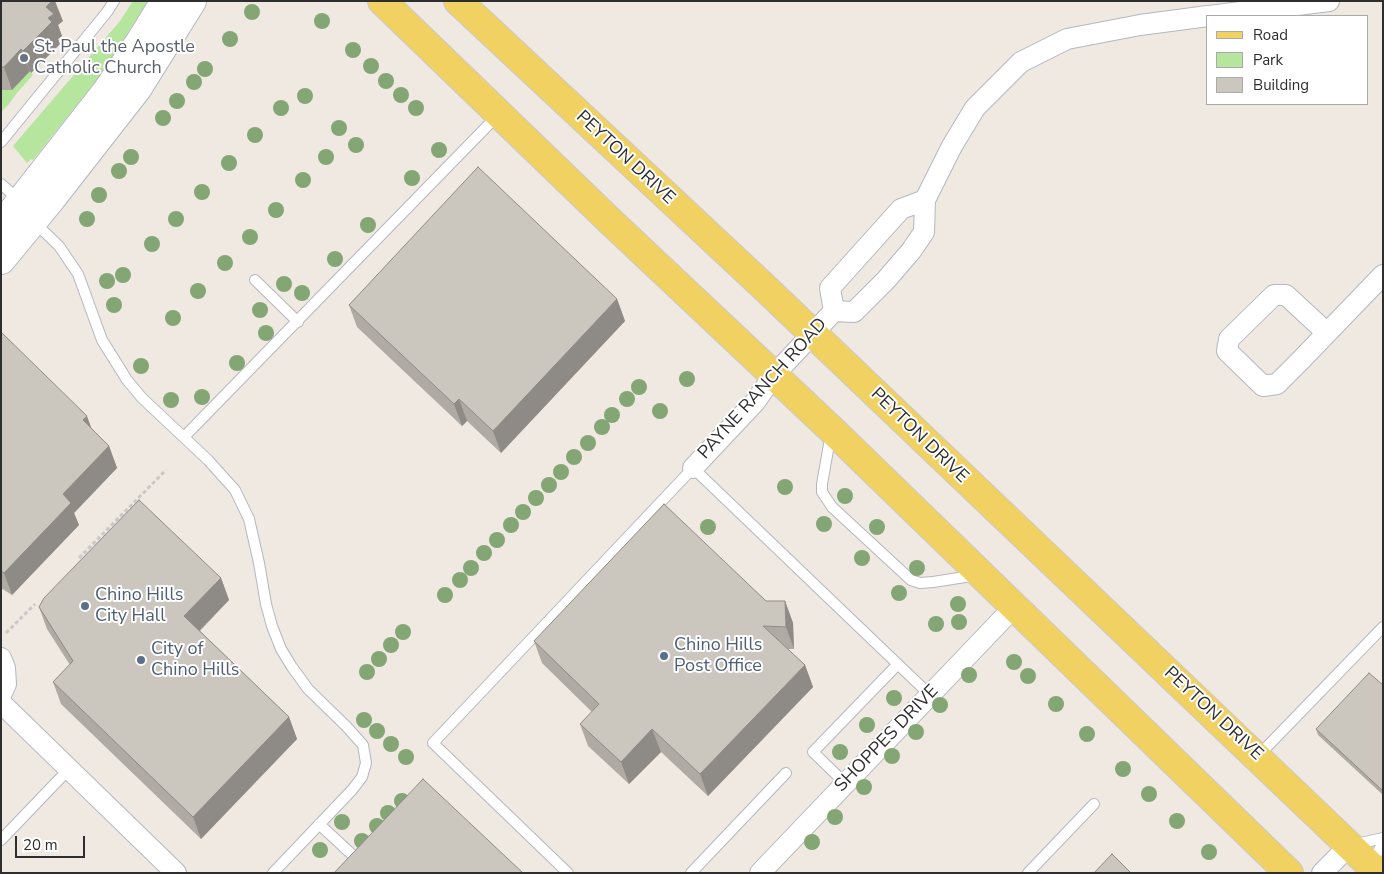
<!DOCTYPE html>
<style>
body{margin:0}
#map{position:relative;width:1384px;height:874px;overflow:hidden;background:#efe9e1;font-family:"Nunito Sans",sans-serif}
canvas{display:block}
.frame{position:absolute;inset:0;border:2px solid #2e2e2e;pointer-events:none}
.legend{position:absolute;left:1206px;top:15px;width:162px;height:90px;box-sizing:border-box;background:#fff;border:1px solid #ababab;margin:0;padding:6px 9px;list-style:none;font-size:15px;color:#2e2e2e}
.legend li{display:flex;align-items:center;gap:10px;height:25px}
.legend b{width:25px;border:1px solid #ababab}
.scale{position:absolute;left:15px;top:836px;width:70px;height:22px;box-sizing:border-box;border:2px solid #2e2e2e;border-top:0;padding-left:6px;font-size:15px;line-height:18px;white-space:nowrap;color:#2e2e2e;-webkit-text-stroke:4px #fff;paint-order:stroke}
</style>
<div id="map">
<canvas width="1384" height="874"></canvas>
<div class="frame"></div>
<ul class="legend">
<li><b style="height:6px;background:#f2d163"></b>Road</li>
<li><b style="height:14px;background:#b6e59e"></b>Park</li>
<li><b style="height:14px;background:#cbc7bf"></b>Building</li>
</ul>
<div class="scale">20 m</div>
</div>
<script>
const g = document.querySelector('canvas').getContext('2d');
g.lineJoin = 'round';
function fillPath(path, color) {
  g.fillStyle = color;
  g.fill(path, 'evenodd');
}
function poly(rows) {
  const path = new Path2D();
  for (const r of rows) {
    path.moveTo(r[0], r[1]);
    for (let i = 2; i < r.length; i += 2) path.lineTo(r[i], r[i + 1]);
  }
  return path;
}
function trace(path, color, width, dash) {
  g.strokeStyle = color;
  g.lineWidth = width;
  g.lineCap = dash ? 'butt' : 'round';
  g.setLineDash(dash || []);
  g.stroke(path);
}
function drawText(font, color, halo, rows, align = 'center') {
  g.font = font + ' "Nunito Sans",sans-serif';
  g.lineWidth = 4;
  g.setLineDash([]);
  g.textBaseline = 'middle';
  g.strokeStyle = halo;
  g.fillStyle = color;
  for (const [text, x, y, turn = 0] of rows) {
    g.save();
    g.translate(x, y);
    g.rotate((+turn || 0) * Math.PI / 180);
    g.textAlign = isNaN(turn) ? turn : align;
    if (halo) g.strokeText(text, 0, 0);
    g.fillText(text, 0, 0);
    g.restore();
  }
}
fillPath(poly([
 [133,1,148,1,99,77,33,160,31,159,27,163,13,146,120,21],
 [29,71,33,75,16,94,9,104,2,111,1,90,12,89]
]), '#b6e59e');
const service = poly([
 [1,142,107,12,114,1],
 [1,184,19,200],
 [34,222,59,246,78,274,102,340,127,380,142,398,208,460,235,490,249,519,259,563,266,604,272,626,281,649,292,667,308,689,346,726,363,745,366,763,362,777,352,790,273,873],
 [255,280,298,322],
 [831,433,822,484,822,492,832,507,911,580,920,583,933,582,978,575],
 [184,437,499,114],
 [1258,756,1383,627],
 [845,783,813,752,898,664],
 [319,824,360,862],
 [1,840,69,769],
 [1352,845,1383,838],
 [1371,865,1383,842],
 [568,873,433,743,693,468,930,695],
 [691,873,786,773],
 [1028,873,1094,804]
]);
const minor = poly([
 [1209,16,1329,1],
 [834,311,854,312,886,280,911,251,924,232,925,200,952,146,975,108,1021,62,1067,39,1140,25,1208,16],
 [834,311,830,288,901,209,925,200],
 [1327,333,1286,295,1274,295,1229,339,1227,351,1263,386,1277,384,1300,361,1383,275],
 [693,468,755,402,774,375,834,311],
 [1,658,5,668,6,684,1,695],
 [1,703,176,873],
 [760,873,1015,606],
 [1322,873,1350,845]
]);
const secondary = poly([
 [1,226,106,92,141,40,165,1],
 [1,260,52,198,137,89,192,1]
]);
const primary = poly([
 [382,1,610,221,832,430,1289,873],
 [458,1,763,286,1378,873]
]);
trace(service, '#b4b7c1', 12);
trace(minor, '#b4b7c1', 22);
trace(secondary, '#b4b7c1', 30);
trace(primary, '#c9c9c9', 30);
trace(poly([
 [79,558,166,470],
 [6,633,35,604]
]), '#c9c9c9', 3, [4, 2.5]);
trace(service, '#fff', 10);
trace(minor, '#fff', 20);
trace(secondary, '#fff', 28);
trace(primary, '#f2d163', 28);
g.fillStyle = '#84a574';
for (const [x, y] of [
 [252,12],
 [322,21],
 [230,39],
 [353,50],
 [371,66],
 [205,69],
 [386,81],
 [194,82],
 [401,95],
 [305,96],
 [177,101],
 [281,108],
 [416,108],
 [163,118],
 [339,128],
 [255,135],
 [356,145],
 [439,150],
 [131,157],
 [326,157],
 [229,163],
 [119,171],
 [412,178],
 [303,180],
 [202,192],
 [99,195],
 [276,210],
 [87,219],
 [176,219],
 [368,225],
 [250,237],
 [152,244],
 [335,259],
 [225,263],
 [123,275],
 [107,281],
 [284,284],
 [198,291],
 [302,293],
 [114,305],
 [260,310],
 [173,318],
 [266,333],
 [237,363],
 [141,366],
 [687,379],
 [639,387],
 [202,397],
 [627,399],
 [171,400],
 [660,411],
 [612,415],
 [602,427],
 [588,443],
 [574,457],
 [561,472],
 [549,485],
 [785,487],
 [845,496],
 [536,498],
 [523,512],
 [824,524],
 [511,525],
 [708,527],
 [877,527],
 [497,540],
 [484,553],
 [862,558],
 [471,568],
 [917,568],
 [460,580],
 [899,593],
 [445,595],
 [958,604],
 [959,622],
 [936,624],
 [403,632],
 [391,645],
 [379,659],
 [1014,662],
 [367,672],
 [969,675],
 [1028,676],
 [894,698],
 [1056,704],
 [940,705],
 [364,720],
 [867,725],
 [377,731],
 [916,732],
 [1087,734],
 [391,744],
 [840,752],
 [892,756],
 [406,757],
 [1123,769],
 [864,787],
 [1149,794],
 [402,801],
 [388,813],
 [835,817],
 [1177,821],
 [342,822],
 [377,826],
 [362,841],
 [812,842],
 [320,850],
 [1209,852]
]) {
  g.beginPath();
  g.arc(x, y, 8, 0, 2 * Math.PI);
  g.fill();
}
fillPath(poly([
 [1,1,63,21,58,25,62,36,58,39,60,44,31,73,30,71,12,90,1,90],
 [617,299,625,321,501,453,467,421,462,426,357,327,349,305],
 [1,332,91,429,109,446,117,468,74,513,79,525,12,595,1,588],
 [221,578,229,600,200,631,289,717,297,739,201,839,61,704,53,682,70,665,47,629,39,607],
 [766,601,785,601,793,623,794,649,787,649,805,665,813,687,708,796,661,752,629,784,588,746,580,724,592,712,542,663,534,641],
 [1383,685,1383,795,1318,735,1316,729]
]), '#afaba4');
fillPath(poly([
 [52,1,55,1,63,21,58,25,62,36,58,39,60,44,31,73,23,51,48,18,46,7],
 [21,49,30,71,12,90,4,67],
 [617,299,625,321,501,453,493,431],
 [459,399,467,421,462,426,454,404],
 [87,416,95,438,83,420],
 [109,446,117,468,74,513,79,525,12,595,4,573,63,494],
 [221,578,229,600,192,638,184,616],
 [785,601,793,623,794,649,786,627],
 [805,665,813,687,708,796,700,774],
 [289,717,297,739,201,839,193,817],
 [652,729,661,752,629,784,621,762]
]), '#8e8b86');
const building = poly([
 [1,1,52,1,46,7,54,14,48,18,52,22,23,51,21,49,4,67,1,67,1,1],
 [478,167,617,299,493,431,459,399,454,404,349,305,478,167],
 [1,332,87,416,83,420,109,446,63,494,71,503,4,573,1,571,1,332],
 [139,500,221,578,184,616,289,717,193,817,53,682,73,661,39,607,44,598,139,500],
 [664,504,766,601,785,601,786,627,763,626,805,665,700,774,652,729,621,762,580,724,599,704,534,641,664,504],
 [1369,673,1383,685,1383,791,1316,729,1369,673],
 [423,779,523,873,334,873,423,779],
 [1112,854,1131,873,1094,873,1112,854]
]);
fillPath(building, '#cbc7bf');
trace(building, '#8e8b86', 1);
for (const [x, y, r, color] of [
 [24,58,5,"#6b7280"],
 [85,606,5,"#5c6f8a"],
 [664,656,5,"#5c6f8a"],
 [141,660,5,"#5c6f8a"]
]) {
  const dot = new Path2D();
  dot.arc(x, y, r, 0, 2 * Math.PI);
  g.fillStyle = color;
  g.fill(dot);
  trace(dot, '#fff', 2);
}
drawText('18px', '#5b616d', '#fff', [
 ["St. Paul the Apostle",34,48],
 ["Catholic Church",34,69]
], 'left');
drawText('18px', '#2e2e2e', '#fff', [
 ["PEYTON DRIVE",625,158,43],
 ["PAYNE RANCH ROAD",763,389,-48],
 ["PEYTON DRIVE",919,436,44],
 ["PEYTON DRIVE",1213,714,43],
 ["SHOPPES DRIVE",887,739,-46]
]);
drawText('18px', '#4e5e75', '#fff', [
 ["Chino Hills",95,596],
 ["City Hall",95,617],
 ["Chino Hills",674,646],
 ["Post Office",674,667],
 ["City of",151,650],
 ["Chino Hills",151,671]
], 'left');
</script>
